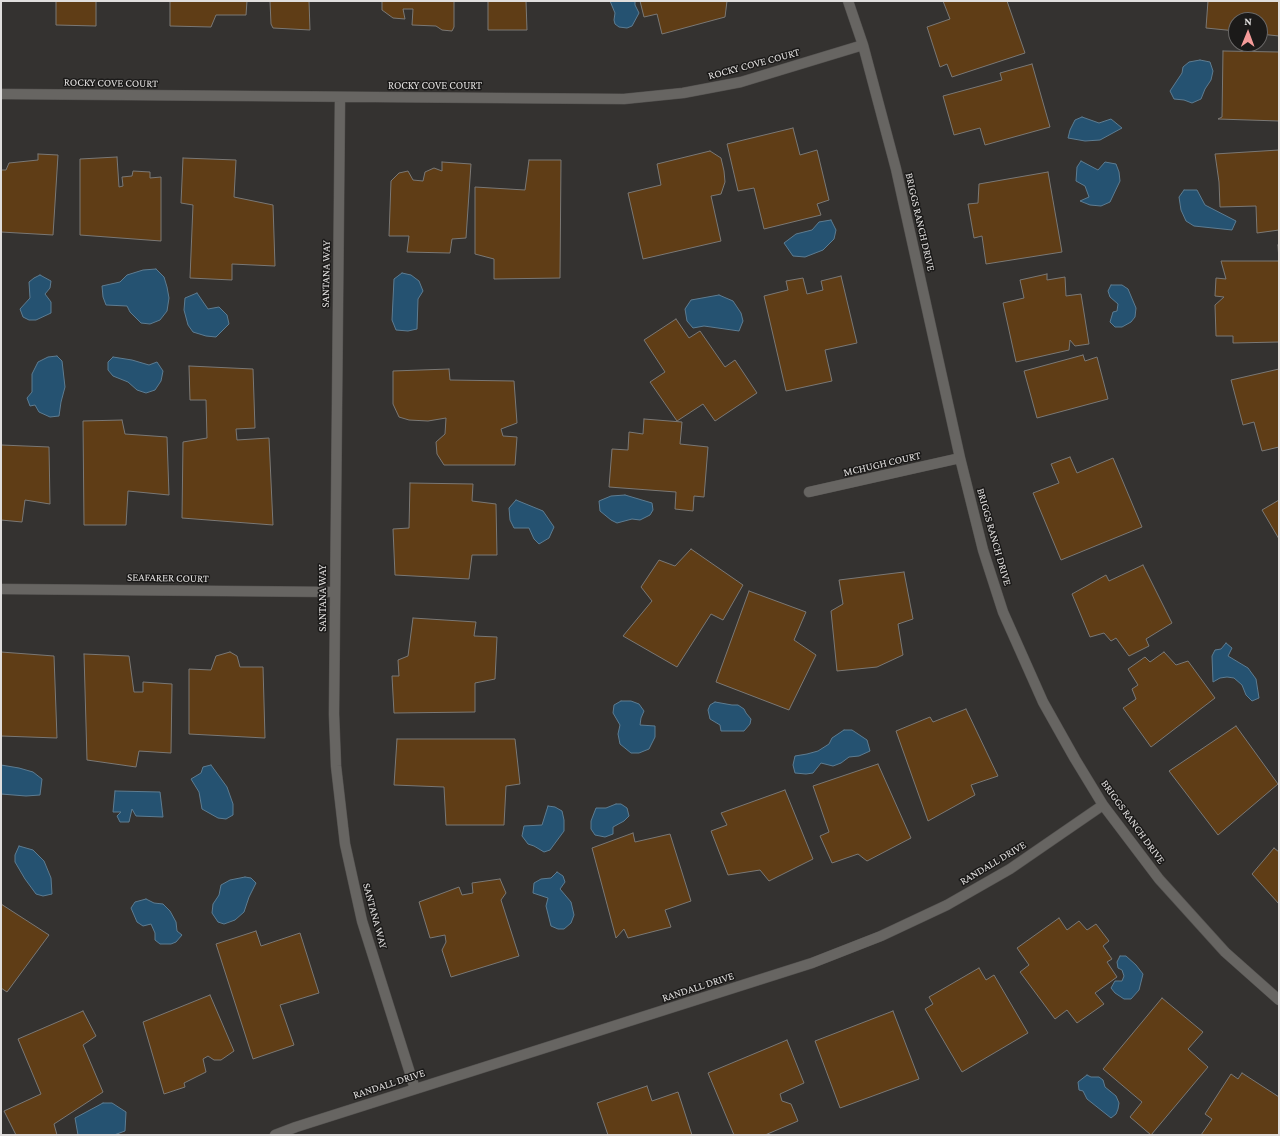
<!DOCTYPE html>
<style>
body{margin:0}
#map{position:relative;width:1280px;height:1136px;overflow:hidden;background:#343230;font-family:"Crimson Pro",serif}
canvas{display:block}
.frame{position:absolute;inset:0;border:2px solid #e0dedd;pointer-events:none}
.north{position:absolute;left:1228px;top:12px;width:40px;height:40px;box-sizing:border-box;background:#1b1a19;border:1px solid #6a6867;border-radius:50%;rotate:1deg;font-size:11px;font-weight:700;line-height:16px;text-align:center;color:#e0dedd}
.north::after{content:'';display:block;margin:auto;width:14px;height:18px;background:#f59b99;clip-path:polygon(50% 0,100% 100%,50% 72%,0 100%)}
</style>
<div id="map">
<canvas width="1280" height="1136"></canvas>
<div class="frame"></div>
<div class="north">N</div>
</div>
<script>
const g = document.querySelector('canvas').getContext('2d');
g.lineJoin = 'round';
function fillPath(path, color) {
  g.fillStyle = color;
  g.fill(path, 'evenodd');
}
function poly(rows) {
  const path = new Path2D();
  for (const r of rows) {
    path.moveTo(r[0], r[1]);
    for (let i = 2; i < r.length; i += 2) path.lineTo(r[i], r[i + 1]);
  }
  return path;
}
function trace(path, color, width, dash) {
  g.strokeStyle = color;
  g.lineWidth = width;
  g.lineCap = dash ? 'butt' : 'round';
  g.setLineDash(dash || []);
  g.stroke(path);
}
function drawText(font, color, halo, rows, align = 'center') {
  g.font = font + ' "Crimson Pro",serif';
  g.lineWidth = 3;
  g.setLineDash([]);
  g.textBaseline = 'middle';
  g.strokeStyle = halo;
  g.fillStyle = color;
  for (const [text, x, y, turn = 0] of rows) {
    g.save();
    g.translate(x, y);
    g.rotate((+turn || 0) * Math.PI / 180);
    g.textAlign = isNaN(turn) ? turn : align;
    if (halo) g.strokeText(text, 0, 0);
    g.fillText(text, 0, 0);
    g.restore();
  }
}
const water = poly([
 [610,1,635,1,635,5,639,13,632,26,627,28,619,27,615,24,614,20,615,13,610,1],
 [1200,60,1210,62,1213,71,1211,80,1205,89,1201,99,1192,103,1184,100,1174,99,1170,91,1182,73,1183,67,1189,62,1200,60],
 [1082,117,1099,123,1111,119,1122,128,1100,140,1085,141,1068,138,1070,130,1075,120,1082,117],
 [1081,161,1098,170,1105,162,1116,164,1119,172,1120,181,1110,202,1101,206,1090,205,1080,201,1089,197,1085,186,1076,181,1077,167,1081,161],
 [1184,190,1197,190,1205,205,1236,221,1232,230,1194,226,1186,221,1181,210,1179,197,1184,190],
 [831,220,836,230,834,239,823,250,805,257,793,256,784,243,796,234,812,230,819,222,831,220],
 [156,269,164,277,167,287,169,298,167,311,160,320,150,324,141,323,130,312,127,306,106,305,103,297,102,286,120,282,127,275,143,270,156,269],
 [402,273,411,275,419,281,423,291,418,299,417,329,408,331,396,330,392,320,394,279,402,273],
 [40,275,51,281,50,288,45,294,51,302,51,313,36,320,29,320,23,317,20,309,30,298,29,282,34,278,40,275],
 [1111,285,1122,285,1128,289,1136,308,1135,317,1131,322,1122,327,1115,327,1110,322,1113,312,1117,311,1118,304,1110,297,1108,291,1111,285],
 [197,293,208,309,219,307,227,315,229,324,216,337,206,336,193,332,188,325,184,310,185,298,197,293],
 [719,295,733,301,741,313,743,321,739,331,704,326,693,328,687,321,685,309,691,300,719,295],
 [57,356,62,361,65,387,61,402,59,416,50,417,39,412,35,405,30,406,27,398,32,392,32,374,38,362,48,357,57,356],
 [113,357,132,360,149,365,157,362,163,371,161,381,155,390,146,393,137,390,128,382,113,376,108,370,108,362,113,357],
 [625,495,652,503,653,510,650,515,640,520,632,519,617,523,611,520,600,511,599,501,611,496,625,495],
 [516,500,543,511,554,527,549,538,539,544,534,539,529,528,514,528,510,520,509,508,516,500],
 [1226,643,1232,648,1228,656,1248,668,1256,679,1259,698,1252,701,1246,695,1242,685,1234,678,1227,677,1220,678,1213,682,1212,656,1215,650,1221,649,1226,643],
 [621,701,631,701,639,704,644,711,641,718,640,725,655,726,655,737,649,749,639,753,631,753,620,744,618,734,620,725,613,713,614,705,621,701],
 [715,702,732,705,738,705,744,709,746,713,751,719,750,724,744,731,721,731,720,725,710,719,708,710,710,705,715,702],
 [844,730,852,730,867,740,870,751,859,756,849,757,841,763,833,766,821,763,813,773,806,774,795,773,793,765,795,756,807,754,818,751,829,744,832,738,844,730],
 [1,765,19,768,33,772,42,779,40,795,26,796,1,794,1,765],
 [211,765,227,787,233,804,233,815,226,819,218,818,202,809,199,792,191,779,201,773,203,767,211,765],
 [115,791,160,792,163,817,136,816,132,809,129,822,120,822,117,816,121,812,113,812,115,791],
 [616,804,621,804,627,808,629,816,624,821,613,827,613,834,605,837,595,835,591,829,591,821,596,808,606,808,616,804],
 [548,806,555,807,562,811,564,820,564,831,550,850,544,852,534,846,528,844,522,836,524,826,542,825,548,806],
 [19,846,33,850,44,861,51,878,52,894,43,896,36,894,25,879,15,862,15,855,19,846],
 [557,872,563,876,565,882,560,889,571,902,574,915,571,923,564,929,558,929,551,926,546,906,548,898,533,893,534,883,541,879,551,878,557,872],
 [245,877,251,878,256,883,249,897,244,912,235,920,224,924,218,922,212,913,213,904,219,895,221,885,230,880,245,877],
 [146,899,154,903,163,904,170,911,176,922,177,931,182,935,176,942,171,944,160,944,155,940,155,933,151,924,143,926,137,922,131,908,135,902,146,899],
 [1120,956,1126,956,1136,965,1143,974,1139,990,1131,999,1124,999,1115,993,1111,988,1115,981,1122,981,1124,976,1122,970,1118,968,1117,962,1120,956],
 [1087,1075,1091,1077,1099,1077,1103,1080,1105,1087,1116,1096,1119,1103,1118,1109,1116,1114,1111,1118,1087,1099,1083,1091,1079,1090,1078,1082,1087,1075],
 [103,1103,112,1103,126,1112,125,1131,114,1135,78,1135,75,1118,103,1103]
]);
fillPath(water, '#255271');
trace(water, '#5d7c91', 1);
const building = poly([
 [56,1,96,1,96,26,56,25,56,1],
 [170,1,247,1,246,15,216,15,211,27,170,26,170,1],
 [270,1,309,1,310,30,273,28,271,24,270,1],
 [382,1,454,1,454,27,452,31,442,30,436,26,412,25,413,9,403,9,405,19,393,18,382,10,382,1],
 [488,1,526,1,527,30,488,30,488,1],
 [640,1,727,1,725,17,662,34,657,14,644,17,640,1],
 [943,1,1007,1,1025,53,952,77,947,64,940,67,927,27,950,19,943,1],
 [1208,1,1279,1,1279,36,1260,34,1260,20,1236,20,1236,31,1206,28,1208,1],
 [1223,51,1279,52,1279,121,1218,119,1222,117,1223,51],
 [1032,64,1050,127,985,145,980,128,954,135,943,96,1002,80,1000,73,1032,64],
 [793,128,800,155,817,150,829,200,817,204,821,215,764,229,754,188,738,191,727,144,793,128],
 [1279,150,1279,230,1257,233,1256,206,1220,207,1219,182,1215,154,1279,150],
 [710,151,721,158,724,171,725,182,721,194,711,196,721,241,643,259,628,193,661,185,657,164,710,151],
 [38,154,58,155,53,235,1,232,1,170,6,170,9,163,38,160,38,154],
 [117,157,119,187,123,186,122,177,132,176,133,171,150,172,150,178,161,177,161,241,80,235,80,159,117,157],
 [183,158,236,160,234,197,273,205,275,266,232,264,232,280,190,278,193,205,181,203,183,158],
 [529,160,561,160,560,278,494,279,494,259,475,254,475,187,525,190,529,160],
 [442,162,471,164,466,238,452,239,450,253,407,252,409,236,389,236,391,181,399,173,408,171,413,180,423,181,425,172,434,168,442,171,442,162],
 [1048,172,1062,252,986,264,982,236,974,238,968,204,978,203,979,184,1048,172],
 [1278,245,1279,245,1279,342,1233,343,1233,336,1216,336,1215,305,1224,297,1215,296,1216,278,1226,279,1221,261,1279,261,1278,245],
 [1047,274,1047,280,1065,277,1066,296,1081,294,1089,344,1075,346,1070,340,1069,350,1016,362,1003,303,1024,298,1020,280,1047,274],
 [841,276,857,343,825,350,832,381,786,391,764,296,788,290,786,281,803,278,807,294,823,290,821,281,841,276],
 [676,319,689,338,700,331,725,367,735,360,757,393,715,421,703,404,677,421,650,382,665,372,644,340,676,319],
 [1083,355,1085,361,1097,357,1108,399,1037,418,1024,371,1083,355],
 [189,366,253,369,255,428,236,429,237,440,269,438,273,525,182,518,183,442,207,438,206,400,190,400,189,366],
 [449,369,450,380,514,381,517,423,501,429,503,436,517,437,515,465,444,465,437,454,436,442,445,434,446,418,428,421,409,420,399,417,393,404,393,371,449,369],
 [1279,369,1279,447,1262,451,1254,422,1243,425,1231,380,1279,369],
 [644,419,682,422,680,444,708,447,704,497,694,496,693,511,675,509,676,492,609,487,612,449,628,450,629,432,643,434,644,419],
 [122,420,125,434,167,437,169,495,128,491,126,525,84,525,83,421,122,420],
 [1,445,49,447,50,504,25,500,22,522,1,520,1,445],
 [1070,457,1077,473,1113,458,1142,527,1061,560,1033,493,1059,483,1051,464,1070,457],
 [410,483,473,484,472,501,496,504,497,555,472,555,469,579,395,575,393,529,409,528,410,483],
 [1279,500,1279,539,1262,510,1279,500],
 [691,549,743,585,723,620,711,614,677,667,623,636,652,601,641,587,659,560,675,566,691,549],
 [1143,565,1172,623,1146,639,1149,646,1129,656,1116,638,1111,641,1104,633,1090,637,1072,594,1106,575,1109,581,1143,565],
 [904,572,913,619,898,624,903,655,877,667,837,671,831,611,843,604,839,580,904,572],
 [749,591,806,612,794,640,816,655,789,710,716,682,749,591],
 [413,618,476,622,474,636,497,637,495,679,475,683,475,712,394,713,392,676,399,676,398,660,408,656,413,618],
 [1,652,54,656,57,738,1,736,1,652],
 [230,652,237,656,240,667,263,667,265,738,189,734,189,669,211,670,216,656,230,652],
 [1164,652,1176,665,1188,661,1215,698,1151,747,1123,708,1136,699,1132,689,1138,685,1128,669,1145,657,1150,662,1164,652],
 [84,654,129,656,134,692,143,692,143,682,172,684,171,753,139,751,136,767,87,760,84,654],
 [966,709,998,776,971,785,975,795,928,821,896,731,930,717,933,722,966,709],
 [1236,726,1278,784,1218,835,1169,771,1236,726],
 [397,739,515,739,520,784,506,786,504,825,446,825,444,787,394,785,397,739],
 [878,764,911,838,867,861,858,854,832,863,820,836,829,832,813,786,878,764],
 [785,790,813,859,769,881,760,870,728,875,711,831,727,825,721,813,785,790],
 [633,833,635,842,670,834,691,901,665,910,671,927,628,938,624,929,616,938,592,848,633,833],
 [1274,848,1279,852,1279,904,1252,874,1274,848],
 [500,879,506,893,501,900,519,956,451,977,442,950,446,942,445,935,430,938,419,902,459,887,462,895,473,893,472,883,500,879],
 [1,904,49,935,7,992,1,988,1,904],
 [1059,918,1067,930,1079,921,1087,930,1096,924,1109,941,1103,946,1112,959,1107,962,1117,977,1095,993,1104,1004,1077,1023,1067,1010,1055,1019,1020,972,1029,965,1017,948,1059,918],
 [256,931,261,946,300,933,319,993,280,1005,294,1045,253,1059,216,944,256,931],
 [979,968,986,980,994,975,1028,1033,962,1072,925,1009,933,1004,929,997,979,968],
 [210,995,234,1051,221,1060,214,1060,208,1056,203,1059,206,1072,184,1083,185,1087,164,1094,143,1022,210,995],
 [1162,998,1203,1032,1188,1049,1208,1067,1151,1135,1130,1117,1142,1102,1103,1069,1162,998],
 [83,1011,96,1036,83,1045,103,1092,54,1124,57,1135,16,1135,4,1111,41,1094,18,1039,83,1011],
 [893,1011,919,1079,840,1108,815,1041,893,1011],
 [787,1040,804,1083,780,1094,782,1101,791,1104,798,1121,765,1135,734,1135,708,1073,787,1040],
 [1242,1073,1279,1097,1279,1135,1201,1135,1212,1119,1205,1114,1231,1074,1238,1079,1242,1073],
 [647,1086,652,1101,678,1092,692,1135,608,1135,597,1103,647,1086]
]);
fillPath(building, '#5f3d16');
trace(building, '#7a7875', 1);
const minor = poly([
 [848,1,863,45,896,169,960,458,983,550,1003,612,1043,702,1075,759,1103,805,1159,879,1225,952,1279,1000],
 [1,94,624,99,683,93,741,82,863,45],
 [340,97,334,714,336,766,345,844,362,921,415,1089],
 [809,492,960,458],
 [1,589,335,592],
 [275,1135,296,1127,812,963,881,936,947,905,1010,869,1103,805]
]);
trace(minor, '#53514f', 11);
trace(minor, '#676562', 10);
drawText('11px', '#e0dedd', '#1b1a19', [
 ["ROCKY COVE COURT",754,64,-15],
 ["ROCKY COVE COURT",111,83,1],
 ["ROCKY COVE COURT",435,86],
 ["BRIGGS RANCH DRIVE",920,222,77],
 ["SANTANA WAY",326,274,-89],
 ["MCHUGH COURT",882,464,-13],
 ["BRIGGS RANCH DRIVE",994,537,74],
 ["SEAFARER COURT",168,578,1],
 ["SANTANA WAY",323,598,-90],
 ["BRIGGS RANCH DRIVE",1133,822,54],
 ["RANDALL DRIVE",993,863,-31],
 ["SANTANA WAY",375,916,75],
 ["RANDALL DRIVE",698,987,-18],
 ["RANDALL DRIVE",389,1084,-18]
]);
</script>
